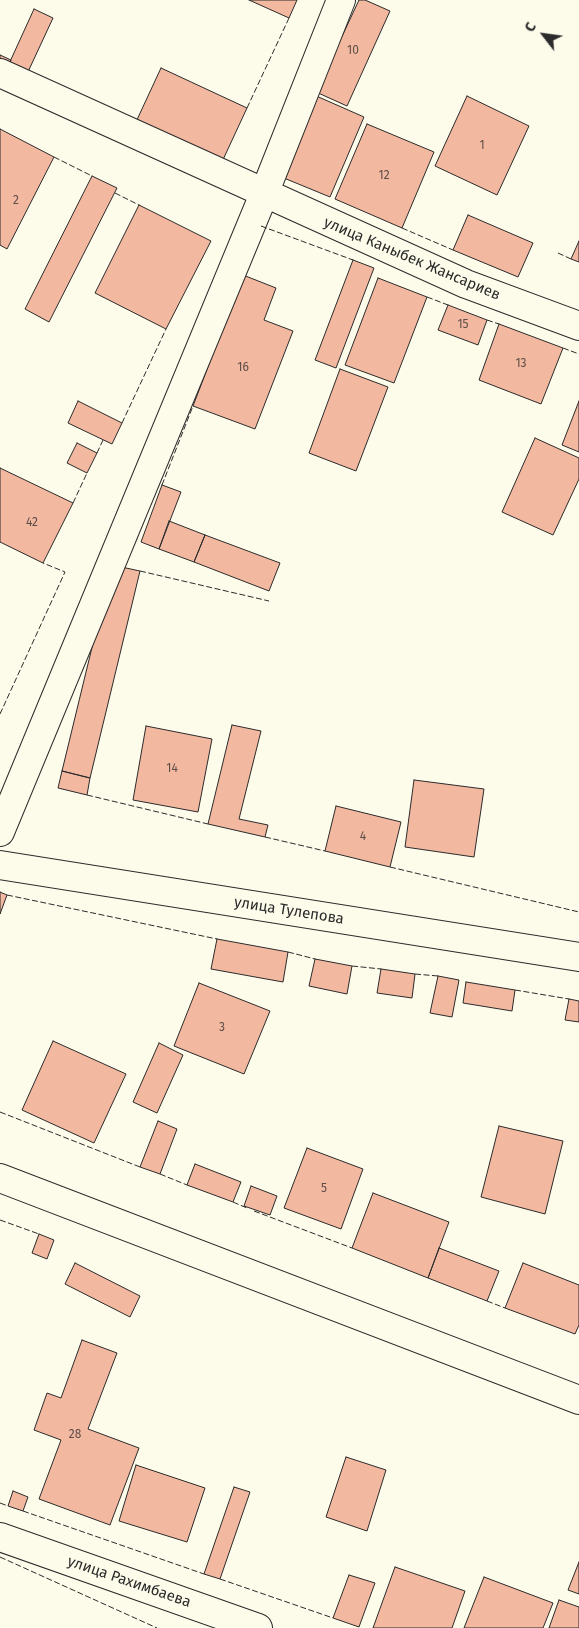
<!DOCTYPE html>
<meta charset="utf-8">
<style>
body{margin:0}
#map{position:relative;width:579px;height:1628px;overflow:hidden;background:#fdfbea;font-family:"Fira Sans",sans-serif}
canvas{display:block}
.north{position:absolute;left:519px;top:10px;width:50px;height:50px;-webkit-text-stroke:4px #fdfbea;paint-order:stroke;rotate:300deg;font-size:14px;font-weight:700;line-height:20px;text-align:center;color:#2b2b2b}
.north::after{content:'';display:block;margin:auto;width:18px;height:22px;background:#2b2b2b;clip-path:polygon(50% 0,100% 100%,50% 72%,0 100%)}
</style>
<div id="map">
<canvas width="579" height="1628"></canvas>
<div class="north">С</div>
</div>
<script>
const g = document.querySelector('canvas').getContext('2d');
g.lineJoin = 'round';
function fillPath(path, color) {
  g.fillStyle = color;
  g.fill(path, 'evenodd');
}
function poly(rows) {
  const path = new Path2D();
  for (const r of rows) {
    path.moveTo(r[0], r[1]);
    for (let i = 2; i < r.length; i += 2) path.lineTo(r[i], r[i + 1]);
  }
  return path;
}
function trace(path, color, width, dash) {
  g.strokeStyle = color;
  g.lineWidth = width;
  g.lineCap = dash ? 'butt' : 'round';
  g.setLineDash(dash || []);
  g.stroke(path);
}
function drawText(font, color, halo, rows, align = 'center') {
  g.font = font + ' "Fira Sans",sans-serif';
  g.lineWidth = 4;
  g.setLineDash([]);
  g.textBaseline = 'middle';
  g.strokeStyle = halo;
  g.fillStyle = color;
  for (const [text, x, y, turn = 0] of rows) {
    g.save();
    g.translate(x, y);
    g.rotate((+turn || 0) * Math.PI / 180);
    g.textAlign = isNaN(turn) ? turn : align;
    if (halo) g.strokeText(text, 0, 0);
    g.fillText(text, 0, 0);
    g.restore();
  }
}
const building = poly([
 [249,0,297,0,289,18,249,0],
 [359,0,365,0,390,11,347,106,316,92,359,0],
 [34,9,53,18,27,74,8,66,34,9],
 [0,55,11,60,8,66,0,62,0,55],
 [161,68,247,108,221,164,135,124,161,68],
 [314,95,364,117,330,197,279,176,314,95],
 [467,96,529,126,497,195,435,166,467,96],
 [367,124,434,152,402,228,335,199,367,124],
 [0,129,54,157,7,249,0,245,0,129],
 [92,176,117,188,49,322,25,309,92,176],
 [139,205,211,241,166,329,95,293,139,205],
 [468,215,533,243,518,277,453,250,468,215],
 [579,241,579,262,571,259,579,241],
 [353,260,374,268,336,368,315,360,353,260],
 [243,275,276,288,264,320,293,331,255,429,193,406,243,275],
 [378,278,427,297,394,383,345,365,378,278],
 [448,305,487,320,478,345,438,330,448,305],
 [499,324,563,348,541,404,479,380,499,324],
 [340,369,388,387,356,471,309,453,340,369],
 [78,401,122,423,112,444,68,423,78,401],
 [579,401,579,452,562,445,579,401],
 [535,438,579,458,579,479,553,535,502,512,535,438],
 [77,443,97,453,87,473,67,463,77,443],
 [0,468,73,503,43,563,0,542,0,468],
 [162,485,181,492,159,549,141,542,162,485],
 [169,521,205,535,194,562,159,549,169,521],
 [205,535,280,563,269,591,194,562,205,535],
 [112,565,140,571,90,778,62,771,112,565],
 [232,725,261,731,239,819,268,825,265,837,208,824,232,725],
 [146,726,212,739,198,812,133,800,146,726],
 [62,771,90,778,87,795,58,788,62,771],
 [414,780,484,789,474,857,405,847,414,780],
 [336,806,401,822,390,867,325,851,336,806],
 [0,892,7,895,0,914,0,892],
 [217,939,288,952,283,982,211,969,217,939],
 [315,959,352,966,347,994,309,986,315,959],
 [381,969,415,974,412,998,377,993,381,969],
 [438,976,459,980,452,1017,430,1013,438,976],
 [466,982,515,990,512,1011,463,1003,466,982],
 [199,983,270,1011,244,1074,174,1046,199,983],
 [569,999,579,1001,579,1022,565,1020,569,999],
 [53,1041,126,1074,94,1143,22,1110,53,1041],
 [159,1043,183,1055,157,1113,133,1102,159,1043],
 [158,1121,177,1129,160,1174,140,1167,158,1121],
 [499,1126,563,1141,545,1214,481,1197,499,1126],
 [307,1148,363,1169,341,1229,284,1208,307,1148],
 [195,1164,241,1182,233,1202,187,1185,195,1164],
 [251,1186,277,1196,270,1215,244,1206,251,1186],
 [373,1193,449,1222,428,1278,352,1248,373,1193],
 [39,1234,54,1240,47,1259,32,1253,39,1234],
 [439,1248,499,1271,487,1301,428,1278,439,1248],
 [75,1263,140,1296,130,1317,65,1284,75,1263],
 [523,1263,579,1285,579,1325,575,1334,505,1308,523,1263],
 [82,1340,117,1353,88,1429,139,1448,110,1525,39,1499,61,1440,34,1430,47,1393,61,1398,82,1340],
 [346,1457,386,1470,367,1531,326,1517,346,1457],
 [136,1465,205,1488,187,1542,119,1521,136,1465],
 [234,1487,250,1492,220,1579,204,1574,234,1487],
 [13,1491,28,1497,23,1511,8,1506,13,1491],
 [579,1562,579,1594,568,1590,579,1562],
 [395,1567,465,1591,452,1628,373,1628,395,1567],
 [349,1575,375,1583,359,1627,333,1618,349,1575],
 [484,1577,553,1603,543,1628,464,1628,484,1577],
 [559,1600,579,1607,579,1628,549,1628,559,1600]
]);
fillPath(building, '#f2b8a0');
trace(building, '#2b2b2b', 1);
const minor = poly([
 [0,73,466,284,579,326],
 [0,832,264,194,341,0],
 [0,865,579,957],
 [0,1178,579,1400],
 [0,1537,258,1628]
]);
trace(minor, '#2b2b2b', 30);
trace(minor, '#fdfbea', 28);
trace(poly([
 [247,108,289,18],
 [54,157,92,176],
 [115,193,139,205],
 [261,226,353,260],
 [402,228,453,250],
 [558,253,571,259],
 [427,297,448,305],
 [487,320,499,324],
 [563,348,579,354],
 [122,423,166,329],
 [97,453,103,440],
 [162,485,193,406],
 [73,503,87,473],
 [140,571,269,601],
 [0,714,65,572,43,563],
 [87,795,208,824],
 [265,837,325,851],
 [390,867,579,912],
 [7,895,217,939],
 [288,952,315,959],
 [352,966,381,969],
 [415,974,438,976],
 [515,990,569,999],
 [0,1112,140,1167],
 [160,1174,187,1185],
 [233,1202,247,1208],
 [254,1211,352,1248],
 [0,1220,39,1234],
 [487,1301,505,1308],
 [0,1503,8,1506],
 [23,1511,204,1574],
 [0,1557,157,1628],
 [220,1579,333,1618]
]), '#2b2b2b', 1, [6, 2.5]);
drawText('12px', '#5d4e48', null, [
 ["10",353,51],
 ["1",482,146],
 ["12",384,176],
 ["2",16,201],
 ["15",463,325],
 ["13",521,364],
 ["16",243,368],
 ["42",32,523],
 ["14",172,769],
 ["4",363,837],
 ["3",222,1028],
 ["5",324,1189],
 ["28",75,1435]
]);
drawText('15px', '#2b2b2b', '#fdfbea', [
 ["улица Каныбек Жансариев",412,259,23],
 ["улица Тулепова",289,911,9],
 ["улица Рахимбаева",129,1582,19]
]);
</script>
